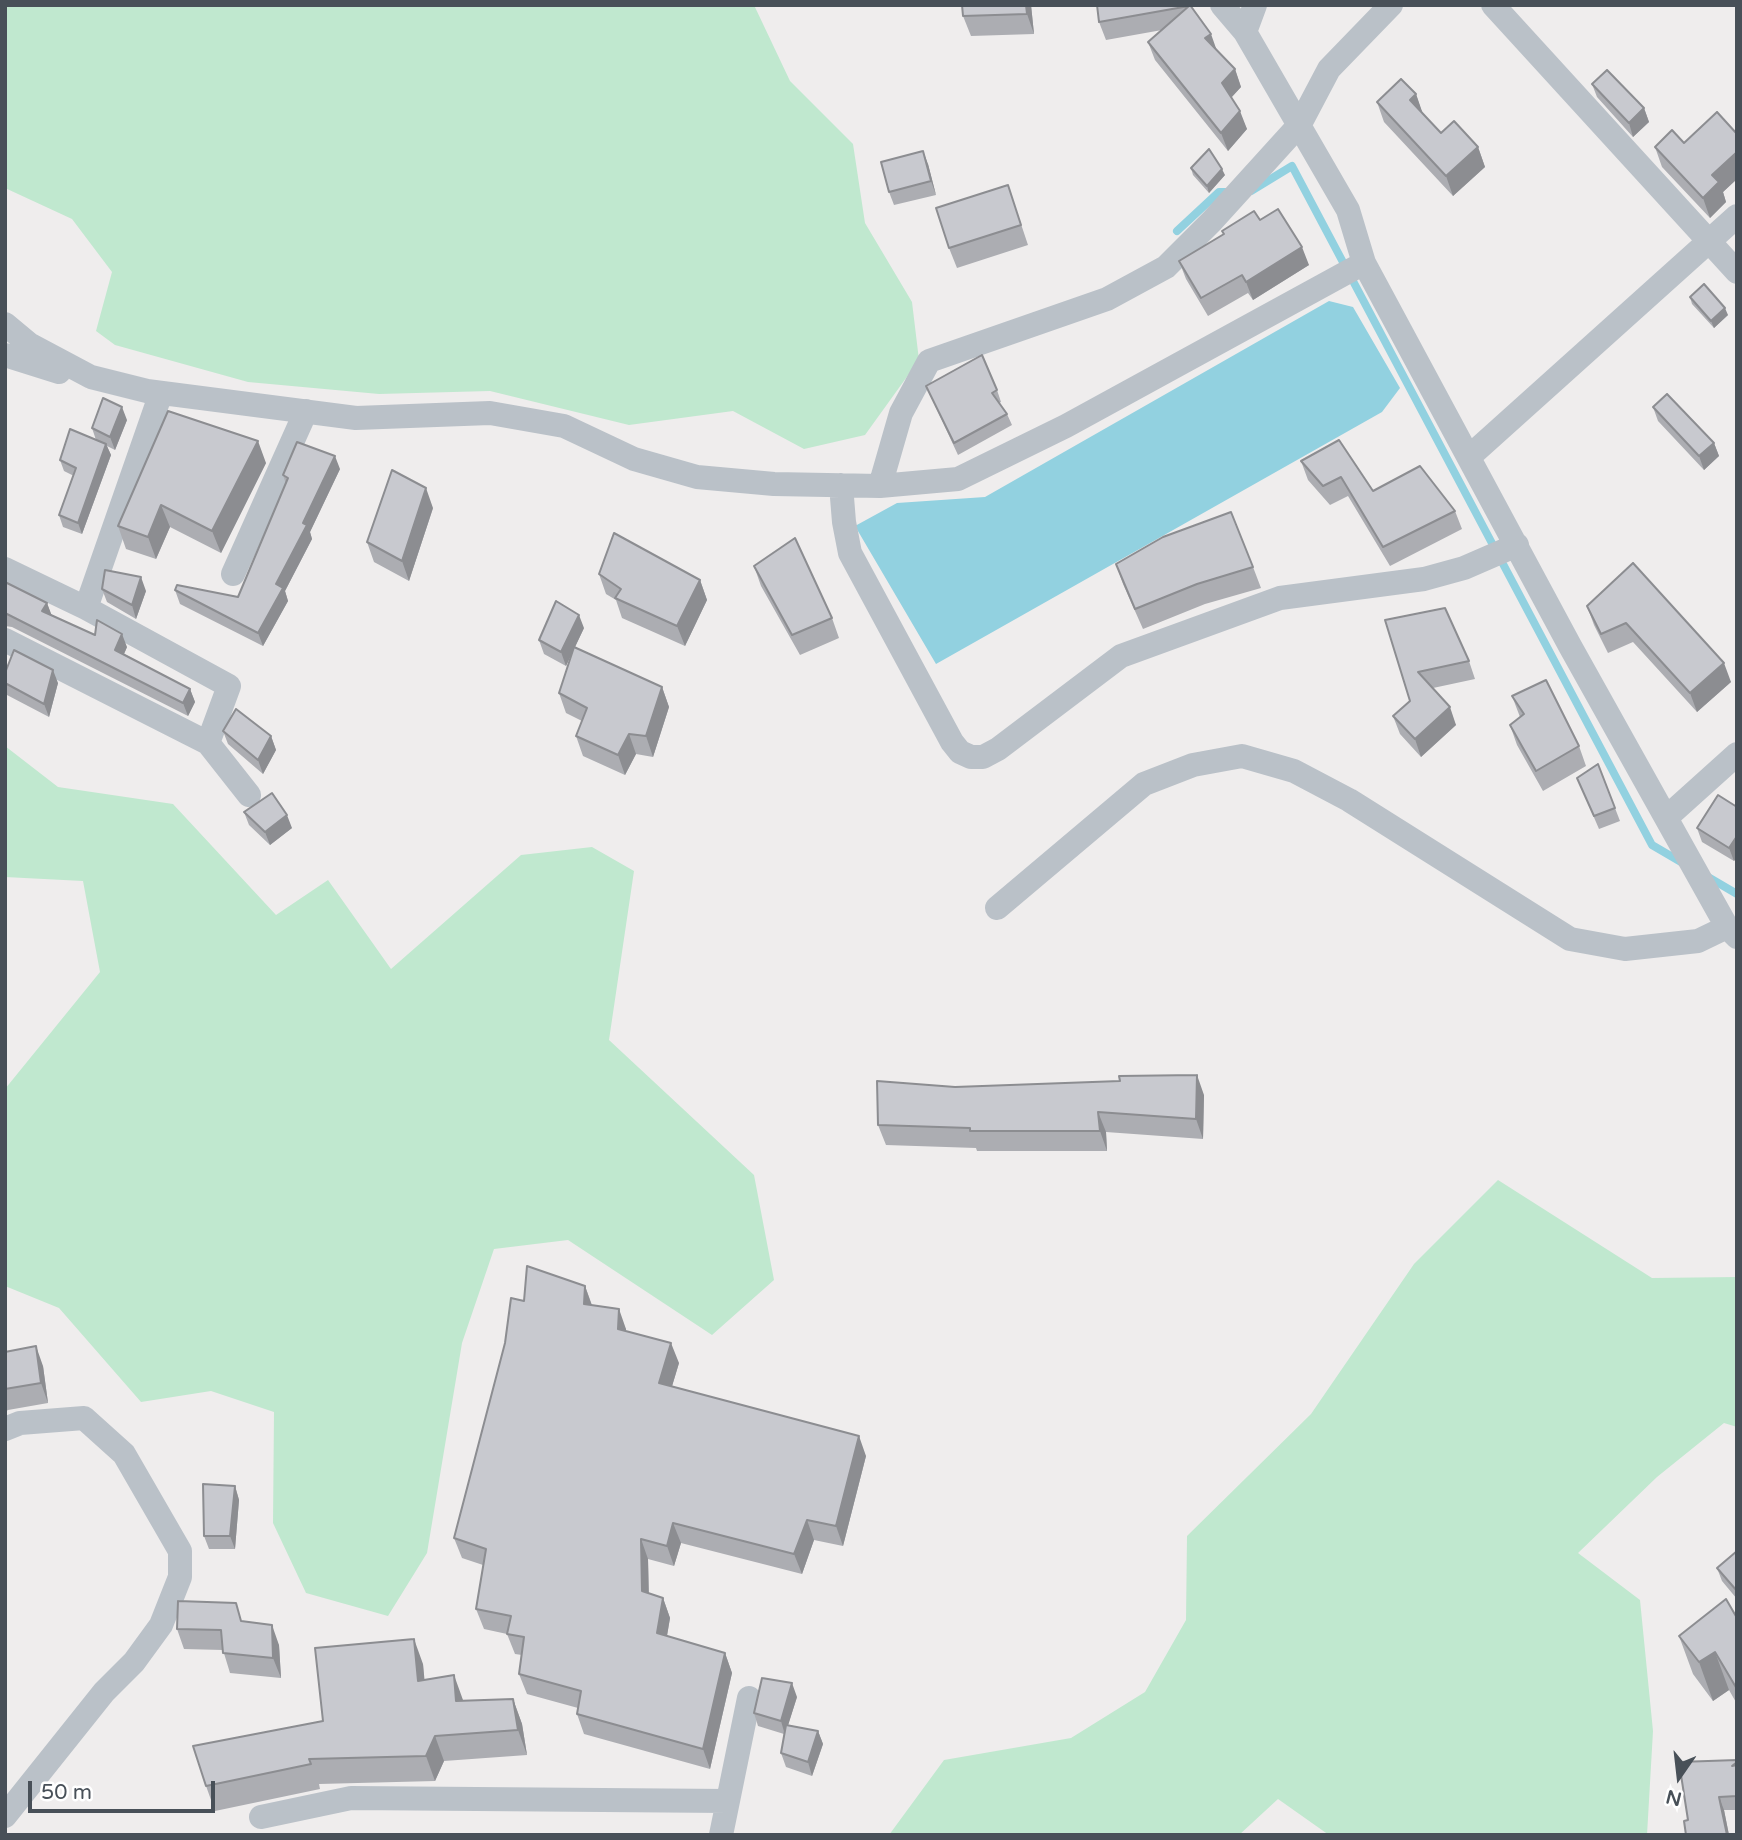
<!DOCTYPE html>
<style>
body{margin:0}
#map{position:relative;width:1742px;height:1840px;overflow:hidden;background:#efeded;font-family:"Varela Round",sans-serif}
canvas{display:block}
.frame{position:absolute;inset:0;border:7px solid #485058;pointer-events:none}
.north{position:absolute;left:1644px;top:1742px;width:70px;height:70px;-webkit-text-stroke:5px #fff;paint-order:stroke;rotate:194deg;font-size:19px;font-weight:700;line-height:28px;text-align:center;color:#485058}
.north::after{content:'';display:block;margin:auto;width:24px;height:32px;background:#485058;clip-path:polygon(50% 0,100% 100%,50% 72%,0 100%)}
.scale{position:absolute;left:28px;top:1781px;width:187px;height:32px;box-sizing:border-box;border:4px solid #485058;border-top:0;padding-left:9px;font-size:21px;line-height:24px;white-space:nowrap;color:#485058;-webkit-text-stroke:5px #fff;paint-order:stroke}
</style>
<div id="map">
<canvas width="1742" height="1840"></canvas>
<div class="frame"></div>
<div class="north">N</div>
<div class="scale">50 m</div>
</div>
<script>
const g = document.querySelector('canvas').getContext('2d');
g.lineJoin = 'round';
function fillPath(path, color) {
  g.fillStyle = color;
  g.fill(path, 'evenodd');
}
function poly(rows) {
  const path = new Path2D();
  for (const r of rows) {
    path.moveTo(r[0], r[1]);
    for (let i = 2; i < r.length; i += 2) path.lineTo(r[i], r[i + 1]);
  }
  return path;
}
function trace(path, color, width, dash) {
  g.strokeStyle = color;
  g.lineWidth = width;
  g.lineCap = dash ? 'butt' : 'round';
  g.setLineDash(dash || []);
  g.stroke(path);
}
fillPath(poly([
 [5,5,754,5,790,81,853,144,865,223,912,302,919,360,865,435,804,449,733,411,629,425,490,391,379,394,248,382,115,345,96,331,112,272,72,219,5,188],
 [5,746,58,787,173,804,276,915,328,880,391,969,521,855,592,847,634,871,609,1040,754,1175,774,1280,712,1335,568,1240,494,1249,462,1343,427,1553,388,1616,306,1593,273,1523,274,1412,211,1391,141,1402,59,1308,5,1286,5,1089,100,972,83,881,5,877],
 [1498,1180,1652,1278,1737,1277,1737,1427,1724,1423,1657,1477,1578,1553,1640,1600,1653,1731,1647,1835,1329,1835,1278,1799,1239,1835,889,1835,944,1760,1071,1738,1145,1692,1186,1620,1187,1536,1311,1414,1414,1264]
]), '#c0e8cf');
fillPath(poly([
 [1329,301,1353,307,1400,388,1382,412,936,664,855,526,897,503,985,497]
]), '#92d1e0');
trace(poly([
 [1251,191,1292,166,1652,845,1681,862],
 [1177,231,1219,192,1231,192],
 [1708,877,1737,894]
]), '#92d1e0', 8);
trace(poly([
 [1222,5,1245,32,1348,210,1364,263,1570,646,1727,927,1737,937],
 [1493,5,1737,272],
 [1245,32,1255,5],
 [5,324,29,344,91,377,147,391,356,418,490,413,564,426,634,459,697,477,774,484,880,486,958,479,1066,426,1364,263],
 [5,355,59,372],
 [161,393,86,608,229,686,208,743,249,795],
 [1470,456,1737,216],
 [841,485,844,522,850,553,952,742,960,752,971,757,983,757,998,749,1121,656,1280,598,1424,579,1464,568,1517,545],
 [880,486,901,413,929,361,1107,299,1166,267,1212,221,1300,124,1329,69,1391,5],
 [5,569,86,608],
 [233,574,306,411],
 [5,640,208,743],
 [1667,817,1737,754],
 [997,908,1144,784,1193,765,1242,756,1294,771,1349,800,1570,939,1625,949,1698,941,1727,927],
 [5,1429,20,1423,84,1418,124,1454,180,1551,180,1577,161,1625,134,1662,104,1692,5,1816],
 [261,1817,351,1798,728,1801],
 [721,1835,749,1698]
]), '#bac1c8', 24);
fillPath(poly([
 [962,5,1031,5,1034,34,971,36,963,16],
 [1190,5,1217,50,1235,69,1241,87,1231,98,1247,129,1228,151,1155,60,1148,42,1162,30,1106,40,1099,22],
 [1592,84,1644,108,1649,122,1633,137,1597,97],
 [1416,94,1422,113,1441,133,1478,147,1485,167,1453,196,1384,122,1377,102],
 [1737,134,1737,179,1723,192,1726,202,1710,218,1662,167,1655,147],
 [928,164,936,195,894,205,889,192],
 [1191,168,1225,175,1209,193,1193,175],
 [1008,185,1028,245,957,268,949,248],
 [1260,220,1309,265,1253,300,1248,293,1208,316,1186,279,1179,261,1224,235,1222,231],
 [1690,297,1728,315,1714,328,1692,304],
 [926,386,997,390,1001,402,999,403,1007,414,1012,425,958,455,931,397],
 [1653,407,1714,443,1719,456,1704,470,1658,421],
 [168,411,266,463,221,553,170,527,156,559,126,549,118,526],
 [127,420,115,450,107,446,111,455,82,534,63,527,59,515,74,476,64,471,60,460,96,440,92,428],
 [1301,461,1373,491,1455,511,1462,529,1390,566,1348,496,1330,505,1308,480],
 [340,469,310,532,312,539,285,591,288,601,263,646,180,604,175,590,238,597,286,484,283,475],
 [433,508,409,581,374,562,367,542],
 [1633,563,1731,682,1697,712,1633,642,1608,653,1594,625,1587,606],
 [1116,564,1253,567,1261,588,1205,604,1143,629,1123,584],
 [754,566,832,618,839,638,800,655,761,586],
 [599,574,700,580,707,600,685,646,622,618,616,600,606,594],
 [5,582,47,603,51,615,95,635,127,647,124,654,190,689,195,702,188,716,12,627,5,626],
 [102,589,146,591,136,619,107,602],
 [1385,620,1469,661,1475,679,1433,688,1456,725,1421,757,1400,734,1393,716,1410,701],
 [584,628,575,647,662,687,669,707,653,757,636,754,625,775,583,756,576,736,582,721,566,713,559,693,573,651,566,666,544,654,539,640],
 [5,673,58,683,49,717,7,695,5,691],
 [1512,696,1579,746,1586,766,1543,791,1517,745,1510,725,1520,717],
 [223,731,271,736,276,750,263,774,228,744],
 [1598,764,1620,821,1599,829,1577,778],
 [1737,807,1737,857,1734,861,1702,842,1697,828],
 [244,812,292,828,270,845,249,825],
 [955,1087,1204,1095,1203,1139,1106,1132,1107,1151,977,1151,976,1148,886,1145,878,1125],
 [585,1286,592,1305,626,1329,626,1331,679,1363,672,1386,866,1456,843,1546,814,1540,802,1574,681,1543,674,1566,648,1559,649,1593,663,1598,670,1618,667,1636,725,1653,732,1673,710,1769,584,1734,577,1714,578,1708,527,1694,519,1674,522,1655,515,1654,507,1634,484,1629,476,1609,483,1565,462,1558,454,1538,524,1301],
 [5,1352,43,1366,48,1403,8,1410,5,1412],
 [235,1486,239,1500,235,1549,209,1549,204,1536],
 [1737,1551,1737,1599,1722,1581,1717,1568],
 [1737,1618,1737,1704,1729,1690,1713,1701,1693,1674,1679,1636],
 [243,1621,279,1645,281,1678,230,1673,223,1650,184,1649,177,1629],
 [423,1664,424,1680,463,1701,513,1699,522,1724,527,1755,444,1761,435,1781,319,1784,320,1789,215,1811,206,1786],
 [797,1697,788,1725,818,1731,823,1744,812,1776,786,1767,781,1753,784,1734,758,1726,754,1713],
 [1737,1760,1737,1810,1724,1810,1729,1835,1686,1835,1688,1820]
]), '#acadb2');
fillPath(poly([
 [1026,5,1031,5,1034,34,1027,14],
 [1211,34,1217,51,1205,38],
 [1235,69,1241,87,1228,101,1222,83],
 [1416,94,1423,114,1410,100],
 [1644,108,1649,122,1633,137,1629,123],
 [1240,111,1247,129,1228,151,1221,133],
 [1478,147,1485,167,1453,196,1446,176],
 [923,151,928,164,936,195,931,181],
 [1737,152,1737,179,1723,192,1726,202,1710,218,1703,198,1712,175],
 [1222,169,1225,175,1209,193,1207,186],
 [1302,247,1309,265,1253,300,1246,282],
 [1725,308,1728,315,1714,328,1711,321],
 [122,407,127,420,115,450,110,437],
 [258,441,266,463,221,553,212,531],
 [1714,443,1719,456,1704,470,1699,456],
 [106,444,111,455,82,534,78,523],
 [335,456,340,469,310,532,312,539,285,591,288,601,263,646,258,633,276,584,303,523],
 [426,488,433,508,409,581,402,561],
 [161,505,170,527,156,559,148,537],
 [141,577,146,591,136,619,132,605],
 [700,580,707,600,685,646,677,626],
 [47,603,52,616,42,611],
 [579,615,584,628,566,666,561,652],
 [122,634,127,647,120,663,115,650],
 [1724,663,1731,682,1697,712,1690,693],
 [53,670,58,683,49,717,44,704],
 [662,687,669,707,653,757,646,736],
 [190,689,195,702,188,716,183,703],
 [1450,707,1456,725,1421,757,1415,739],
 [629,734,636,754,625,775,618,755],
 [271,736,276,750,263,774,258,760],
 [287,815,292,828,270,845,265,832],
 [1737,836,1737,857,1734,861,1729,848],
 [1197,1075,1204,1095,1203,1139,1196,1119],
 [1098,1112,1106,1132,1107,1151,1100,1131],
 [585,1286,592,1306,584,1304],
 [619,1309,626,1329,625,1349,618,1329],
 [671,1343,679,1363,667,1403,659,1383],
 [36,1346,43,1366,48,1403,41,1383],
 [859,1436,866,1456,843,1546,836,1526],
 [235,1486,239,1500,235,1549,230,1536],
 [807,1520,814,1540,802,1574,794,1554],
 [673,1523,681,1543,674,1566,667,1546],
 [641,1539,648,1559,649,1611,642,1591],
 [663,1598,670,1618,664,1653,657,1633],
 [272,1625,279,1645,281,1678,273,1658],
 [414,1639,423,1664,427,1706,418,1681],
 [1715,1652,1729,1690,1713,1701,1699,1662],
 [725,1653,732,1673,710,1769,703,1749],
 [454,1675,463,1700,465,1726,456,1701],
 [792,1683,797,1697,785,1735,781,1721],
 [513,1699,522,1724,527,1755,518,1730],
 [818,1731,823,1744,812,1776,808,1762],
 [435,1736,444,1761,435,1781,426,1756],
 [1719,1797,1724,1810,1729,1835,1727,1835]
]), '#8c8d91');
const building = poly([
 [962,5,1026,5,1027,14,963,16,962,5],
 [1097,5,1190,5,1211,34,1205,38,1235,69,1222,83,1240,111,1221,133,1148,42,1189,6,1099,22,1097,5],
 [1607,70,1644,108,1629,123,1592,84,1607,70],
 [1401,79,1416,94,1410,100,1441,133,1454,121,1478,147,1446,176,1377,102,1401,79],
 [1717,112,1737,134,1737,152,1712,175,1719,182,1703,198,1655,147,1672,130,1684,143,1717,112],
 [1209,149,1222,169,1207,186,1191,168,1209,149],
 [923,151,931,181,889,192,881,162,923,151],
 [1008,185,1021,225,949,248,936,208,1008,185],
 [1278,209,1302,247,1246,282,1242,275,1201,298,1179,261,1224,234,1222,231,1254,211,1260,220,1278,209],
 [1704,284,1725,308,1711,321,1690,297,1704,284],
 [982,355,997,390,992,393,1007,414,954,443,926,386,982,355],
 [1667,394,1714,443,1699,456,1653,407,1667,394],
 [103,398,122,407,110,437,92,428,103,398],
 [168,411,258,441,212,531,161,505,148,537,118,526,168,411],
 [70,429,106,444,78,523,59,515,76,468,60,460,70,429],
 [1339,440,1373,491,1420,466,1455,511,1383,547,1341,477,1323,486,1301,461,1339,440],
 [297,442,335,456,303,523,307,525,276,584,283,588,258,633,175,590,177,585,238,597,288,478,283,475,297,442],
 [392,470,426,488,402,561,367,542,392,470],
 [1231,512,1253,567,1197,584,1135,609,1116,564,1163,537,1231,512],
 [614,533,700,580,677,626,615,598,621,589,599,574,614,533],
 [795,538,832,618,792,635,754,566,795,538],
 [1633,563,1724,663,1690,693,1626,623,1601,634,1587,606,1633,563],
 [105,570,141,577,132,605,102,589,105,570],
 [5,582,47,603,42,611,95,635,97,620,122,634,115,650,190,689,183,703,5,613,5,582],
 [556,601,579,615,561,652,539,640,556,601],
 [1445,608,1469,661,1418,672,1450,707,1415,739,1393,716,1410,701,1385,620,1445,608],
 [574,647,662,687,646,736,629,734,618,755,576,736,587,708,559,693,574,647],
 [14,650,53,670,44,704,5,683,5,673,14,650],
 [1546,680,1579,746,1536,771,1510,725,1524,714,1512,696,1546,680],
 [236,709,271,736,258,760,223,731,236,709],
 [1598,764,1615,808,1594,816,1577,778,1598,764],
 [272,793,287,815,265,832,244,812,272,793],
 [1718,795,1737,807,1737,836,1729,848,1697,828,1718,795],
 [1197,1075,1196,1119,1098,1112,1100,1131,970,1131,970,1128,878,1125,877,1081,955,1087,1120,1081,1119,1076,1197,1075],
 [527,1266,585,1286,584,1304,619,1309,618,1329,671,1343,659,1383,859,1436,836,1526,807,1520,794,1554,673,1523,667,1546,641,1539,642,1591,663,1598,657,1633,725,1653,703,1749,577,1714,581,1691,519,1674,524,1637,507,1634,511,1616,476,1609,486,1549,454,1538,505,1343,511,1298,524,1301,527,1266],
 [36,1346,41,1383,5,1389,5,1352,36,1346],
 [203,1484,235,1486,230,1536,204,1536,203,1484],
 [1737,1551,1737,1591,1717,1568,1737,1551],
 [1726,1599,1737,1618,1737,1689,1715,1652,1699,1662,1679,1636,1726,1599],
 [178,1601,236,1603,241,1621,272,1625,273,1658,223,1653,221,1630,177,1629,178,1601],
 [414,1639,418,1681,454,1675,456,1701,513,1699,518,1730,435,1736,426,1756,309,1759,311,1764,206,1786,193,1746,323,1721,315,1648,414,1639],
 [762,1678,792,1683,781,1721,754,1713,762,1678],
 [786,1725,818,1731,808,1762,781,1753,786,1725],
 [1737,1760,1737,1762,1732,1766,1737,1765,1737,1796,1719,1797,1727,1835,1686,1835,1684,1821,1688,1820,1679,1762,1737,1760]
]);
fillPath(building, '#c8c9cf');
trace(building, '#8c8d91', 2);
</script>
